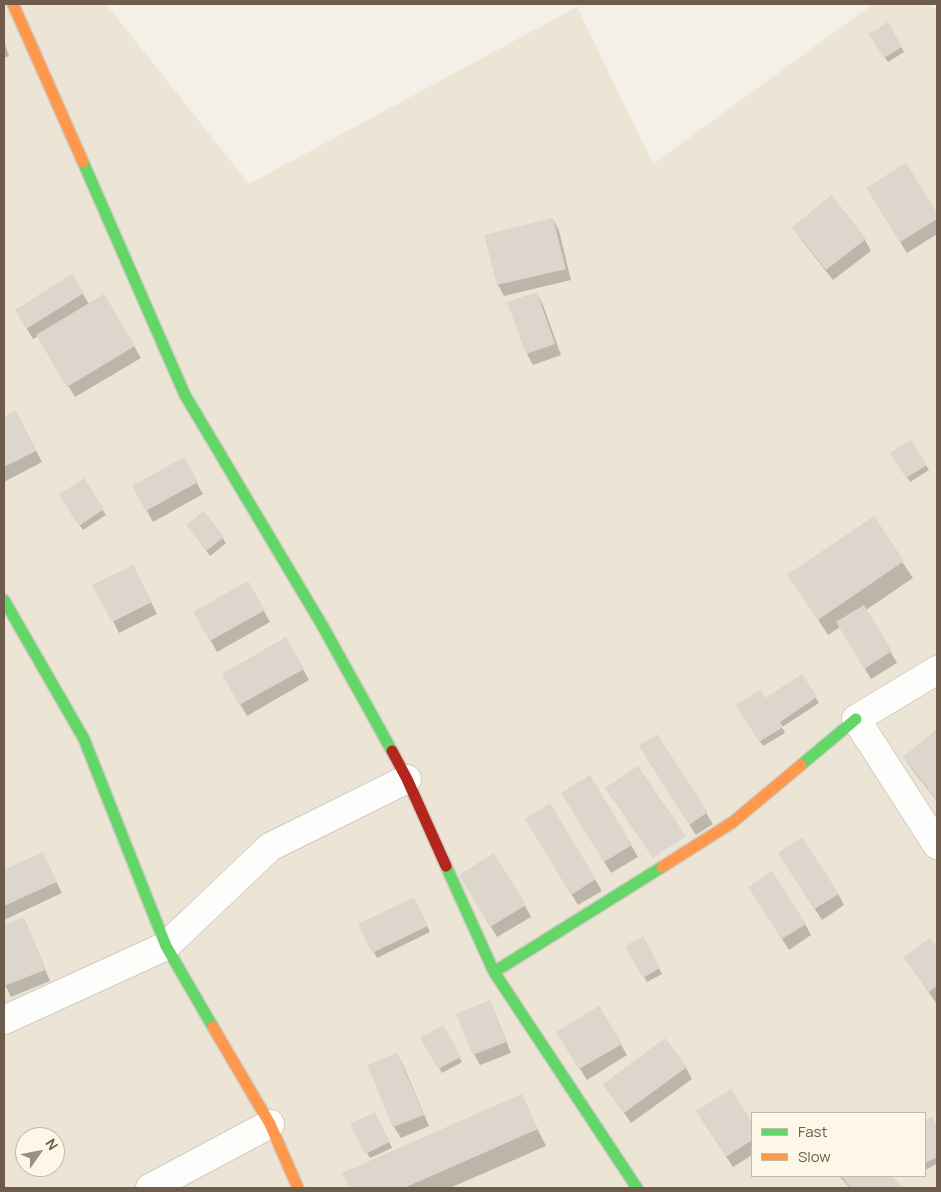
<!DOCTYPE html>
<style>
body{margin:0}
#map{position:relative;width:941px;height:1192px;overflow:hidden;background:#f4f0e7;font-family:Manrope,sans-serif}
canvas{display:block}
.frame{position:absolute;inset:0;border:5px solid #6d5c4c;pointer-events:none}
.legend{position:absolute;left:751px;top:1112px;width:175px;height:65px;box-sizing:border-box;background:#fcf7e7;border:1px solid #c3b9a9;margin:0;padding:6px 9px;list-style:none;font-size:15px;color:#6d5c4c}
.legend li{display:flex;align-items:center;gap:10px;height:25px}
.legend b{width:25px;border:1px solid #c3b9a9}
.north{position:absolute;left:15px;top:1127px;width:50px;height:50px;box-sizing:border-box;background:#fcf7e7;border:1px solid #c3b9a9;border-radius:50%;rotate:57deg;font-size:14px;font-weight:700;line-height:20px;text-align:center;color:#6d5c4c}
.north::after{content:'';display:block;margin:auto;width:18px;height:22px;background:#9c9082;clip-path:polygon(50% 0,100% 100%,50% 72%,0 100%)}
</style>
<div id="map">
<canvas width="941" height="1192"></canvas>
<div class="frame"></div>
<ul class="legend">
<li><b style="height:6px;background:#63d668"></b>Fast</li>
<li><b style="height:6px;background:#ff974d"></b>Slow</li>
</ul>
<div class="north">N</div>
</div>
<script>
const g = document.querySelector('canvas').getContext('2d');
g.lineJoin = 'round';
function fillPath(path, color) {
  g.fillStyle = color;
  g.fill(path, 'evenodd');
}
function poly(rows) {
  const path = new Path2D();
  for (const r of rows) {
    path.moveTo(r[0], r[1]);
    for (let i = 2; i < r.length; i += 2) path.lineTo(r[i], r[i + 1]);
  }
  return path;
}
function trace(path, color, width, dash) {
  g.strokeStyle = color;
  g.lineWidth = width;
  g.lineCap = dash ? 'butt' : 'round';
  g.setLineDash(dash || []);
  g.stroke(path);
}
fillPath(poly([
 [4,4,106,4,249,184,577,7,653,164,873,4,924,4,937,8,937,1188,4,1188],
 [752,1113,925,1113,925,1176,752,1176],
 [25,1137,55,1137,55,1167,25,1167]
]), '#ece4d5');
fillPath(poly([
 [887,24,904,52,888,62,870,35],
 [4,41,9,56,4,58],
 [906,165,937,215,937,234,907,253,874,200],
 [553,219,559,231,571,280,504,296,498,285,486,236],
 [794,227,865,240,871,251,833,280,800,238],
 [72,276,89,304,104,295,141,358,75,397,38,336,33,339,16,310],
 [537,293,543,305,561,355,533,365,527,354,509,303],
 [16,412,42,462,4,482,4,418],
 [183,459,203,494,153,522,134,487],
 [895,459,926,465,929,470,910,482],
 [83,480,106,515,83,530,63,500],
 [204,513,226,543,210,556,191,530],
 [873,518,913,578,866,610,897,663,871,679,840,627,828,635,789,575],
 [139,578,157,614,119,633,113,621],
 [248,582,270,622,217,652,195,612],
 [286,639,309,680,247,716,223,675],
 [802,676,819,703,782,727,785,733,763,746,738,705,765,700],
 [937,731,937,801,911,768,904,757],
 [657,736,713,824,696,835,647,758],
 [590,777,638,857,611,873,569,804],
 [550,805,602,891,578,905,526,819],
 [42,854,62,893,4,920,4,871],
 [786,865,838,894,844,905,822,920],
 [467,887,525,906,531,917,497,937],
 [756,898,805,924,811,935,789,950],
 [417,904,430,932,377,958,360,925],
 [23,918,29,930,50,981,11,997,4,983,4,926],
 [642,938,662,974,647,982,627,946],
 [930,939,937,950,937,1002,936,1003,905,957],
 [489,1002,495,1013,511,1053,480,1065,474,1054],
 [599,1008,627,1055,587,1080,564,1043],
 [442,1027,462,1062,442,1073,422,1038],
 [397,1054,403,1065,429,1126,401,1138,394,1127,369,1066],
 [686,1068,692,1079,631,1123,604,1085],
 [730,1090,752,1124,752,1155,733,1167,704,1123],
 [521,1096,546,1146,450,1188,351,1188,344,1173],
 [377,1118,392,1148,370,1158,367,1153],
 [932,1118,937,1128,937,1164,925,1170,925,1123],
 [839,1176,891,1176,901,1188,850,1188]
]), '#0003');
fillPath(poly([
 [888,22,902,47,884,58,869,34],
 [906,163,937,213,937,219,900,242,866,188],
 [832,195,866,239,826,270,792,227],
 [553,218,566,269,497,285,484,235],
 [72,274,84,293,26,329,15,310],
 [537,292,555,344,526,354,507,302],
 [104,294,135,346,67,387,36,335],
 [16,410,36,451,4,467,4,417],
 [911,440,927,465,906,478,890,453],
 [184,457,198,482,146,511,132,486],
 [84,478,104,509,79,526,59,495],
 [204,511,224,537,206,551,186,525],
 [874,516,904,561,818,620,787,575],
 [133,565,152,602,112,622,92,585],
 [248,581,265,610,210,641,193,612],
 [864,605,892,651,864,669,836,622],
 [286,637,304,669,239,705,222,674],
 [802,674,817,697,780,722,783,727,759,742,736,705,760,690,765,698],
 [937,729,937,800,903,757],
 [657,734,708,812,689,825,639,746],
 [638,766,686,836,653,858,605,788],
 [590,775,632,845,604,862,561,793],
 [550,803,596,879,571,895,525,819],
 [802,837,839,894,814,909,778,853],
 [43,852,57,882,4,906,4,870],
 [494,853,526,905,490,927,459,875],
 [772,871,806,924,782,939,748,887],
 [414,897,428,926,372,953,358,924],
 [24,917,45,970,4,986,4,925],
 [643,936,660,968,643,978,625,946],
 [930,938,937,948,937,986,929,992,903,957],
 [490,1000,506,1042,473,1055,456,1014],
 [599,1006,622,1044,579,1069,556,1032],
 [443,1025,461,1057,438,1069,420,1038],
 [665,1038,687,1067,624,1113,603,1084],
 [397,1053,424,1115,393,1127,367,1065],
 [731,1089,752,1122,752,1140,726,1157,696,1111],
 [522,1094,538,1129,404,1188,349,1188,342,1173],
 [375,1112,390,1142,365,1154,350,1124],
 [932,1117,937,1126,937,1157,925,1163,925,1121],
 [841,1176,892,1176,903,1188,851,1188]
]), '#ddd6cd');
const street = poly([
 [937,670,856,719,937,845],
 [4,1020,166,946,270,847,407,779],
 [150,1188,270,1124]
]);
const fast = poly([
 [83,162,185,395,322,625,392,751],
 [4,600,84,739,166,946,213,1027],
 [801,765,856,719],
 [446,866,494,972],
 [637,1188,494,972,662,867]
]);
const slow = poly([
 [13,4,83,162],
 [662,867,733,822,801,765],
 [213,1027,270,1124,298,1188]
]);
const jam = poly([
 [392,751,407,779,446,866]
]);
trace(street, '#d2ccc4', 30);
trace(fast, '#d1ccc3', 14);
trace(slow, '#d1ccc3', 14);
trace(jam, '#d1ccc3', 14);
trace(street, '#fdfdfb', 28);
trace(fast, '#63d668', 11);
trace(slow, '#ff974d', 11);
trace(jam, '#b3261e', 11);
</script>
